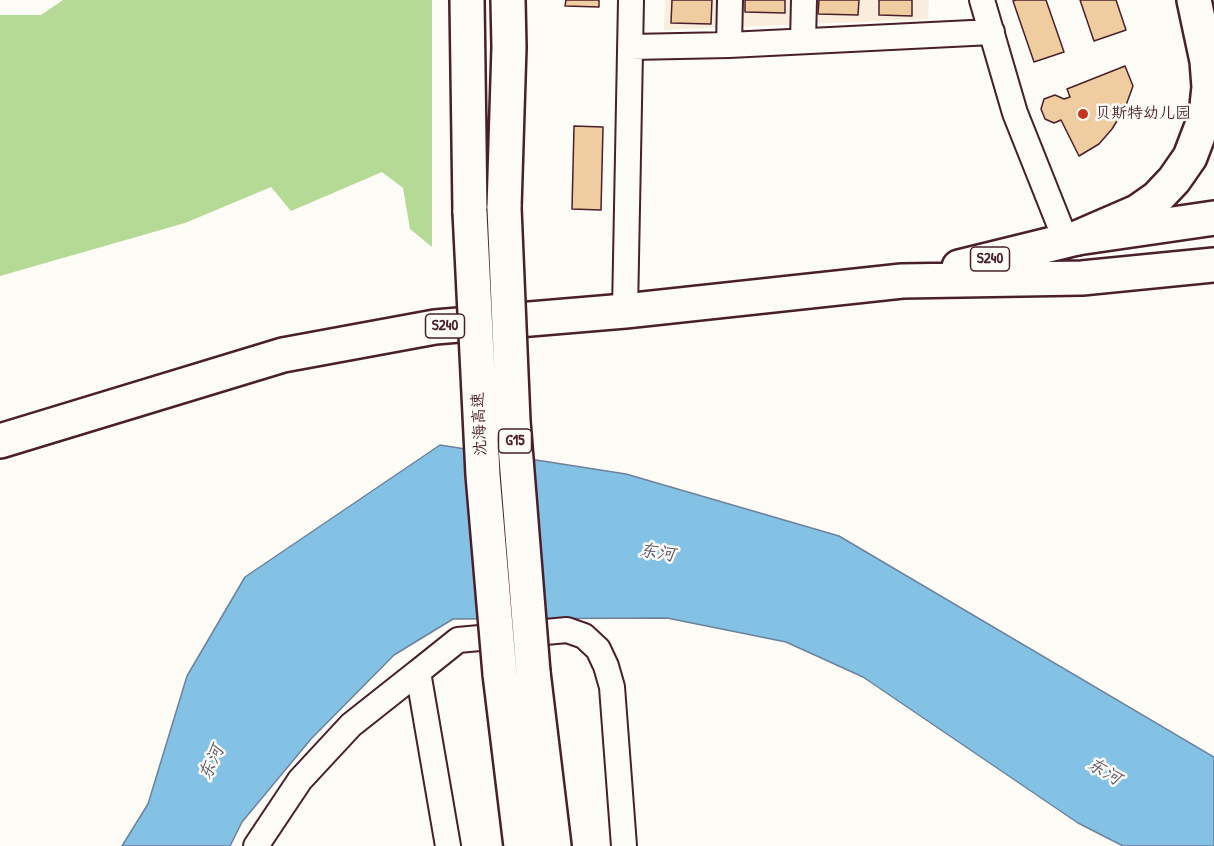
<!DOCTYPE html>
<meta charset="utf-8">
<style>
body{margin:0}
canvas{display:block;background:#fdfcf7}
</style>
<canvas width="1214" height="846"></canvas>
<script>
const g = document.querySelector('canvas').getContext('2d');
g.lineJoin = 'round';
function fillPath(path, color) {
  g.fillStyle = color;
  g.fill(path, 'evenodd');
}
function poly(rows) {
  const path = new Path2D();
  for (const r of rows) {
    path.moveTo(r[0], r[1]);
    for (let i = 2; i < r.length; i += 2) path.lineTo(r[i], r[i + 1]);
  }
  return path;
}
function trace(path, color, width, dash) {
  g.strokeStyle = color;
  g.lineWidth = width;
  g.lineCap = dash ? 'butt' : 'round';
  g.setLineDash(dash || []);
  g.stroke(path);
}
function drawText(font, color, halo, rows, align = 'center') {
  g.font = font + ' "Patrick Hand","LXGW WenKai TC",sans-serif';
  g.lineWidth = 5;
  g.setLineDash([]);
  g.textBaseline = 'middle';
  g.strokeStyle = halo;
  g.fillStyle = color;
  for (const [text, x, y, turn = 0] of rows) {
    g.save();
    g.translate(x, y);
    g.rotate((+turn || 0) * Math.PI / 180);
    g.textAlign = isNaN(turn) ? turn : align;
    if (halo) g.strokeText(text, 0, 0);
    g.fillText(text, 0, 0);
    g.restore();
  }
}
fillPath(poly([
 [665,0,929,0,928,19,664,30]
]), '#f9eedd');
fillPath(poly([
 [63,0,432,0,432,247,410,229,403,188,382,172,291,211,271,187,185,223,0,276,0,15,41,15]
]), '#b5da96');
const water = poly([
 [440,445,626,474,839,536,1214,757,1214,846,1123,846,1078,823,863,677,786,642,667,618,453,619,394,655,311,739,242,822,230,846,122,846,148,804,187,676,245,577,440,445]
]);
fillPath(water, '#84c2e5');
trace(water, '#6d819b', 1.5);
const building = poly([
 [566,0,599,0,599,7,565,6,566,0],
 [672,0,712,0,711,24,671,23,672,0],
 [745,0,785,0,785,13,745,12,745,0],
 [819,0,859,0,858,15,818,14,819,0],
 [879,0,912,0,912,16,879,15,879,0],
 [1016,0,1046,0,1064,52,1034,62,1013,1,1016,0],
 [1080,0,1116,0,1126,30,1094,41,1080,0],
 [1125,66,1133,86,1125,108,1112,129,1099,144,1079,156,1061,120,1054,123,1045,119,1041,109,1044,99,1055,95,1064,99,1070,97,1067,89,1125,66],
 [574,126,603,127,601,210,572,209,574,126]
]);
fillPath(building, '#f0cca1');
trace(building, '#4a1f2b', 1.5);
const minor = poly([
 [982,0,1015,113,1066,241],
 [803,41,804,0],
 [729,45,730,0],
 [631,47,729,45,992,32],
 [625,311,631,0],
 [418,672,458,640,567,630,584,636,598,649,606,666,612,687,624,846],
 [256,846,300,780,351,725,418,672,448,846]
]);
const primary = poly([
 [959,267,1077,238,1214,218],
 [0,441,283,355,435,327,625,311,902,281,1082,278,1214,265]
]);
const motorway = poly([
 [467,0,470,212],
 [504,208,509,47,508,0],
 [1077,238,1137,212,1157,198,1174,180,1190,157,1206,115,1209,87,1207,61,1194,0],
 [533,672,554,846],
 [500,674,521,846]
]);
trace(minor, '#4a1f2b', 28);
trace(primary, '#4a1f2b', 38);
trace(motorway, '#4a1f2b', 38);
trace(minor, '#fdfcf7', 24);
trace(primary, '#fdfcf7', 33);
trace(motorway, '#fdfcf7', 33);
const motorwayBridge = poly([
 [504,208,513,421,533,672],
 [470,212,483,475,500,674]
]);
trace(motorwayBridge, '#4a1f2b', 38, []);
trace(motorwayBridge, '#fdfcf7', 33);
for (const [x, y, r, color] of [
 [1083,114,6,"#c8321e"]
]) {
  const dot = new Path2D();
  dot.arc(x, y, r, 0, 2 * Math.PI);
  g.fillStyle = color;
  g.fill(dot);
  trace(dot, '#fdfcf7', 2);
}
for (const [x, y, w] of [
 [990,259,39],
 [445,326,39],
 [515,441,33]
]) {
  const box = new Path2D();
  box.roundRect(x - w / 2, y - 12, w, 24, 4.5);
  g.fillStyle = '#fdfcf7';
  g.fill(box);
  trace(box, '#4a1f2b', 1.5);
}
drawText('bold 15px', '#4a1f2b', null, [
 ["S240",990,259],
 ["S240",445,326],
 ["G15",515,441]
]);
drawText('16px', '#4a1f2b', '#fdfcf7', [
 ["贝斯特幼儿园",1095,114]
], 'left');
drawText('16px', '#4a1f2b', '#fdfcf7', [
 ["沈海高速",480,424,-93]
]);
drawText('italic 18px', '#5e586c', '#fdfcf7', [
 ["东河",657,553,9],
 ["东河",212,763,-66],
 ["东河",1104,772,31]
]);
</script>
